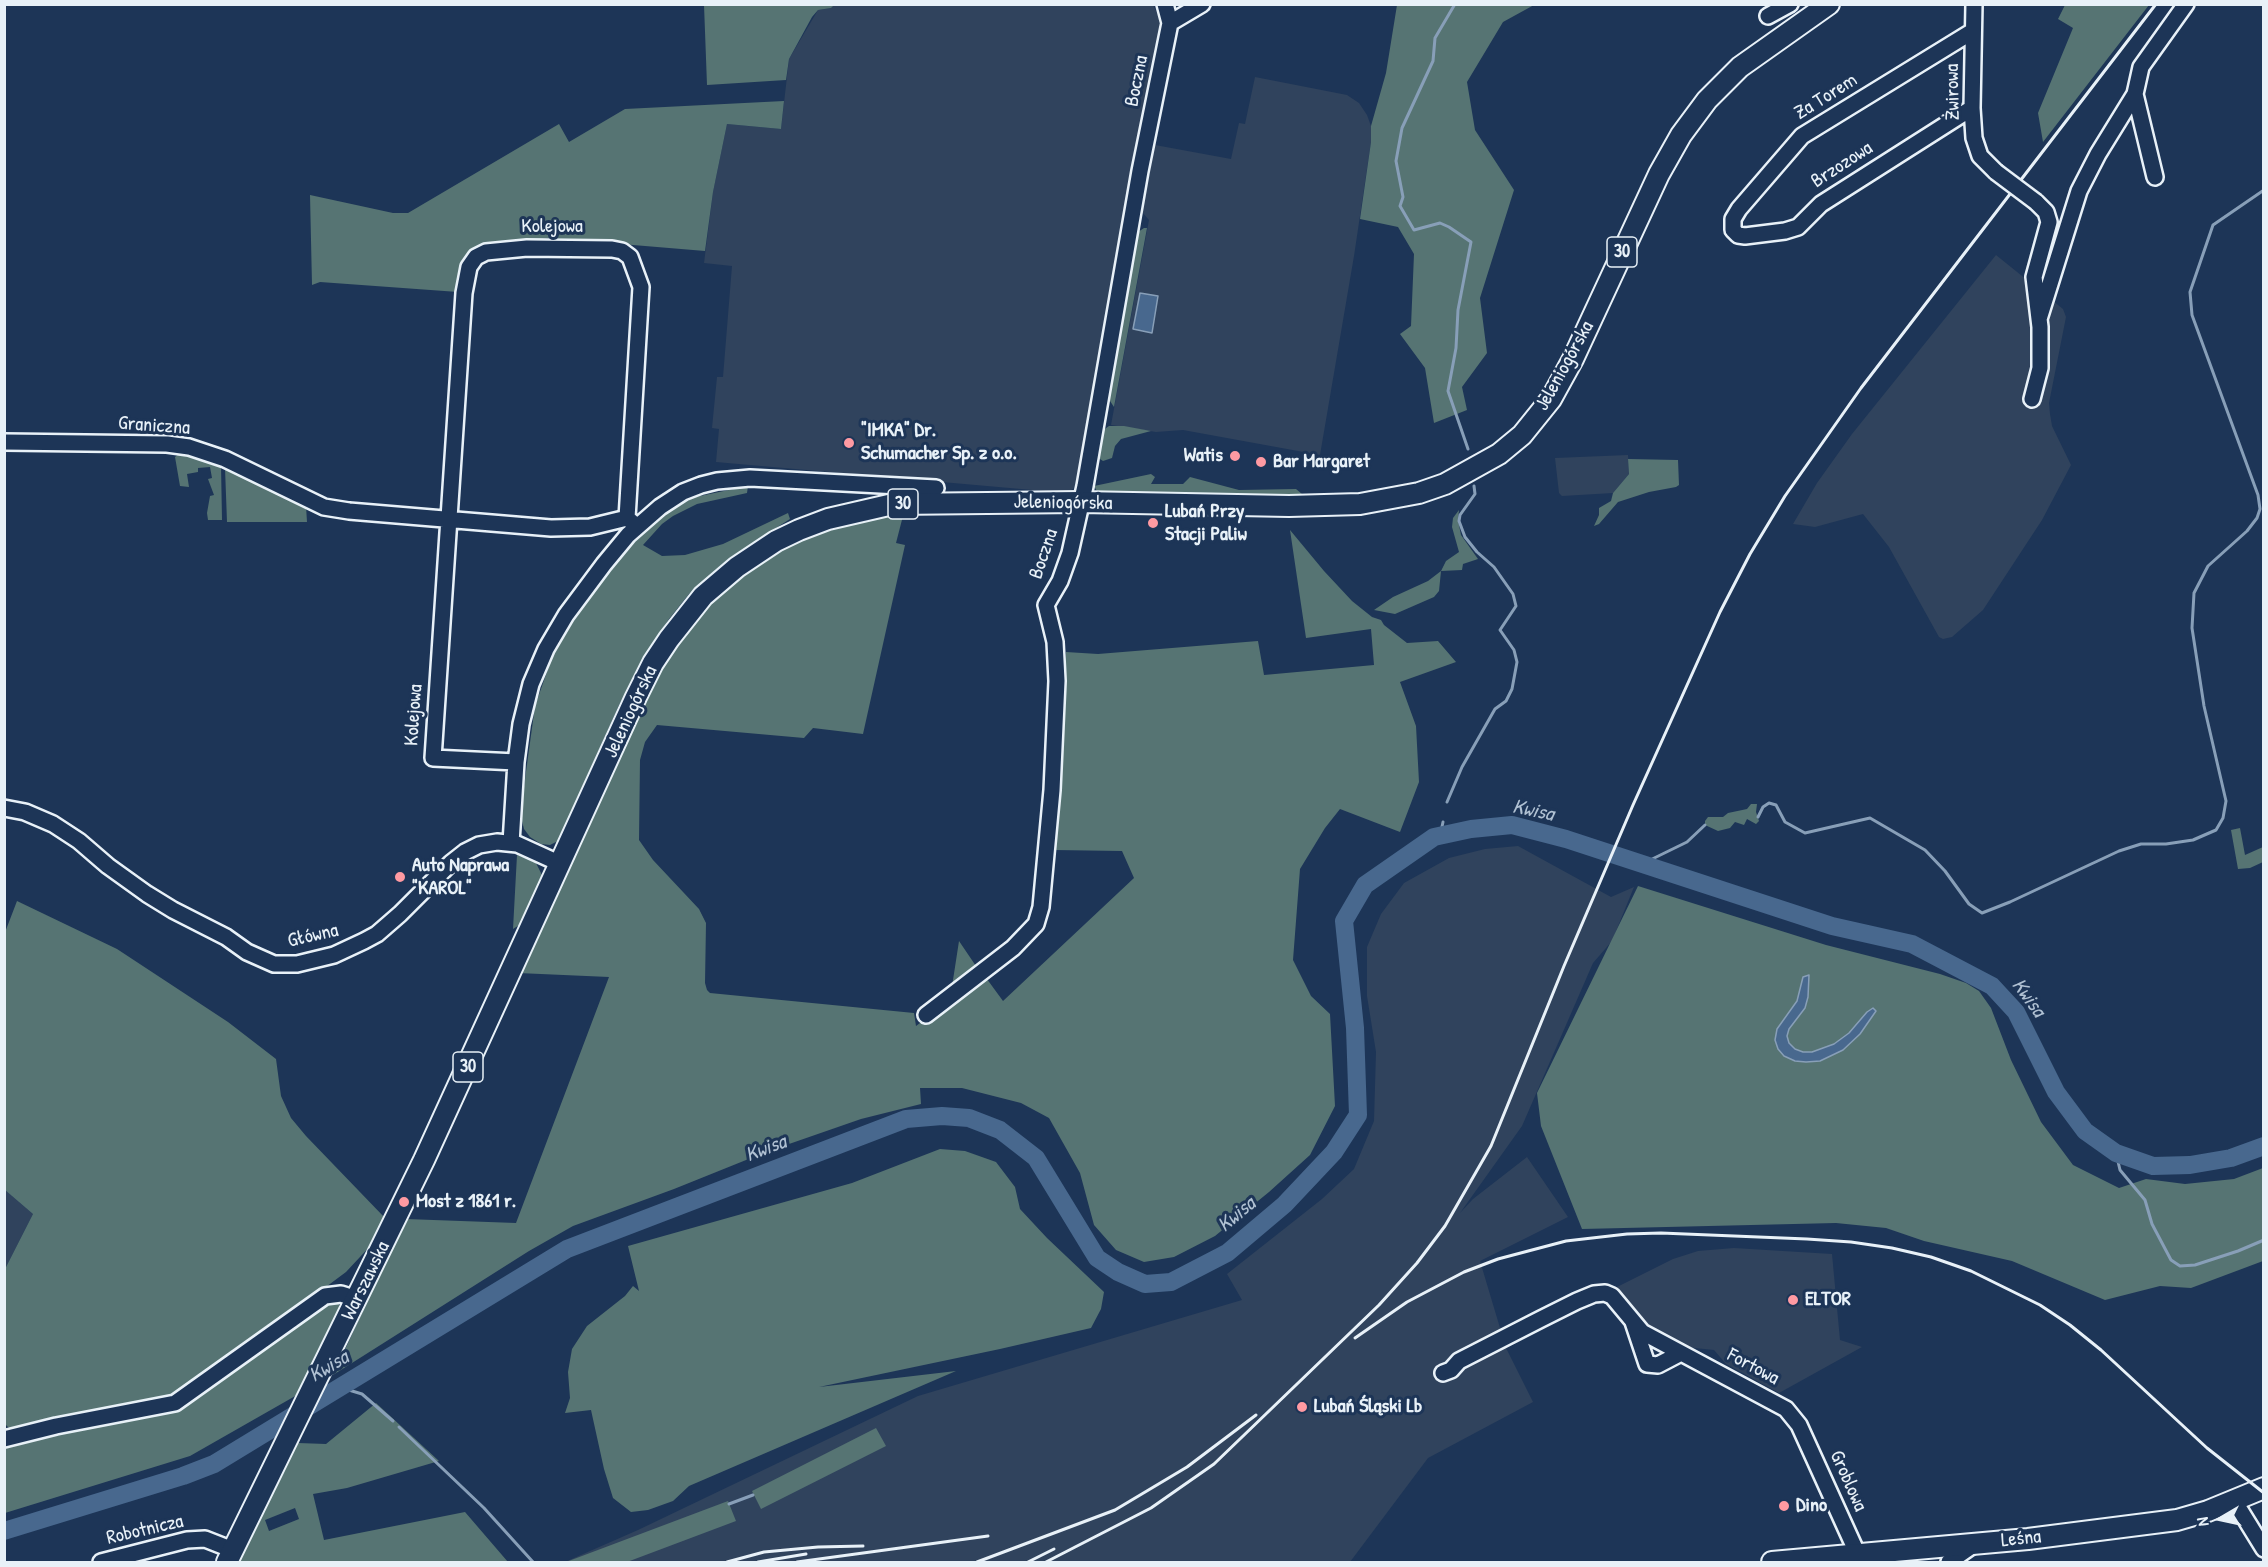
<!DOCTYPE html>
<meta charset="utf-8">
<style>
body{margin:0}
#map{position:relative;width:2268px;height:1567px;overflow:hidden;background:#1d3557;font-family:"Patrick Hand",sans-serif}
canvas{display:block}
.frame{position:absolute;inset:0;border:6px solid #e8f1f8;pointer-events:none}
.north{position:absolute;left:2190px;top:1489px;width:60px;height:60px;-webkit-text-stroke:4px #1d3557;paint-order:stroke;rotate:261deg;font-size:16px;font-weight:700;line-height:24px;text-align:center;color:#e8f1f8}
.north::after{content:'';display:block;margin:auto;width:21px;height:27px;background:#e8f1f8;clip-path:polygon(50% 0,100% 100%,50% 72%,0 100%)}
</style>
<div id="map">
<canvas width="2268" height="1567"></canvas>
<div class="frame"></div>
<div class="north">N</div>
</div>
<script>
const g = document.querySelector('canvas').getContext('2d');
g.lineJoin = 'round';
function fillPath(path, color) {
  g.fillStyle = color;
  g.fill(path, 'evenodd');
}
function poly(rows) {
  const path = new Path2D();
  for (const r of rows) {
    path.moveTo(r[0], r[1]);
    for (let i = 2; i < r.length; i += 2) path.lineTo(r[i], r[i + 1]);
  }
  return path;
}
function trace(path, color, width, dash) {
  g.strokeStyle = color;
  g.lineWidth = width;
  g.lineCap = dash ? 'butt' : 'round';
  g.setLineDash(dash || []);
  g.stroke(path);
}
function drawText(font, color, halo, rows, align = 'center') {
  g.font = font + ' "Patrick Hand",sans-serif';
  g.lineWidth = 6;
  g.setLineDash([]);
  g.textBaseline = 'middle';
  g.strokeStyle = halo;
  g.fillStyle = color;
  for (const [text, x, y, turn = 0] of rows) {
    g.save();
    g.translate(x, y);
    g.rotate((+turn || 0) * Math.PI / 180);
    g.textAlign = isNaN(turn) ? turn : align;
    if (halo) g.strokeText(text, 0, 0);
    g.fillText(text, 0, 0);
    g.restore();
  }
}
fillPath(poly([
 [834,4,1153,5,1160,19,1158,42,1077,481,1073,489,1066,493,716,462,719,429,712,428,717,377,723,377,732,266,704,263,713,192,727,124,781,129,789,59,818,10,831,8],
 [1255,77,1347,95,1359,103,1367,115,1371,126,1371,142,1354,256,1320,455,1183,430,1156,432,1111,425,1149,220,1142,212,1155,145,1231,159,1239,123,1245,124],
 [1996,255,2063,309,2066,317,2049,403,2050,414,2052,426,2071,465,2042,520,1983,610,1952,637,1943,639,1939,637,1889,547,1863,514,1815,527,1793,524,1817,483,1852,434],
 [1628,455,1629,474,1613,493,1562,496,1559,493,1555,458],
 [1518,846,1611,897,1634,887,1612,941,1593,963,1522,1126,1460,1213,1473,1199,1527,1157,1568,1217,1480,1261,1506,1348,1533,1402,1428,1458,1350,1562,565,1562,638,1530,918,1396,1242,1300,1227,1274,1322,1199,1354,1169,1374,1121,1376,1052,1367,996,1367,947,1381,914,1404,883,1449,858,1485,849],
 [5,1190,33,1214,5,1269],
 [1734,1248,1832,1254,1840,1340,1862,1347,1779,1393,1726,1364,1714,1350,1685,1347,1643,1326,1613,1289,1673,1259,1698,1251]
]), '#30435d');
fillPath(poly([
 [704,5,704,4,834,5,831,8,818,10,812,17,789,59,786,80,707,85],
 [1397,5,1534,5,1503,22,1467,82,1475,130,1514,190,1480,298,1487,353,1462,387,1467,410,1434,423,1425,368,1400,334,1411,326,1414,254,1398,227,1360,219,1371,142,1371,126,1386,73],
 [2065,5,2149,5,2043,142,2038,113,2073,28,2058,19],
 [784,101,781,129,727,124,713,192,705,251,549,238,490,247,458,292,320,282,312,285,310,195,393,213,408,213,559,124,569,142,625,109],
 [1144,228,1147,228,1114,407,1106,395,1135,234],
 [1109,426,1124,426,1151,431,1121,439,1115,446,1112,458,1103,461,1097,457,1098,434],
 [180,453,221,465,222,520,208,520,207,513,210,496,214,495,208,479,212,478,210,467,198,468,198,472,187,474,189,487,180,486,175,457],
 [1628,459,1678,460,1679,485,1676,487,1649,492,1618,502,1599,524,1594,526,1599,515,1599,508,1611,501,1613,493,1629,474],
 [227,465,306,506,307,522,227,522,225,468],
 [1151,474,1155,477,1151,484,1183,484,1190,477,1239,490,1296,489,1302,494,1301,497,1098,493,1094,486],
 [748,486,747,493,697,504,673,516,662,524,643,545,662,556,685,555,723,544,788,513,790,519,728,559,689,594,669,619,651,646,620,703,558,841,550,845,541,844,530,837,524,829,521,817,522,801,535,706,555,649,598,585,619,557,656,521,672,508,695,497],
 [1459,510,1458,520,1461,535,1478,559,1463,564,1462,570,1441,571,1439,591,1434,597,1395,614,1374,610,1393,597,1428,581,1441,571,1446,561,1459,552,1452,527,1453,518],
 [904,512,896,543,905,545,863,734,813,728,804,738,657,725,645,742,640,760,639,840,653,860,699,909,706,923,705,983,707,990,710,993,914,1013,916,1026,984,975,1003,1001,1134,878,1122,851,1054,850,1065,713,1066,652,1098,654,1258,641,1264,675,1374,665,1371,629,1306,638,1290,530,1324,571,1352,601,1372,617,1381,620,1384,625,1407,643,1438,641,1456,662,1400,682,1416,726,1419,782,1400,832,1340,809,1325,828,1300,869,1293,960,1311,996,1330,1014,1335,1106,1310,1155,1269,1192,1215,1236,1174,1257,1144,1262,1116,1250,1094,1225,1080,1173,1049,1118,1021,1103,962,1088,920,1088,921,1104,861,1119,766,1152,674,1189,573,1226,529,1251,333,1375,406,1219,516,1223,609,977,518,973,663,661,700,609,745,569,818,529],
 [1751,804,1757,804,1756,812,1759,821,1756,824,1747,819,1744,825,1735,822,1730,828,1718,831,1705,825,1705,821,1708,817,1723,817,1728,813,1747,809],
 [2240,828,2245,855,2263,847,2263,862,2250,868,2238,869,2231,830],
 [517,855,535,861,542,875,521,924,513,929],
 [1638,886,1826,945,1940,974,1966,983,1979,991,1991,1008,2011,1060,2041,1122,2073,1165,2119,1188,2146,1179,2185,1184,2234,1179,2263,1168,2263,1261,2191,1288,2160,1286,2105,1300,2012,1261,1924,1241,1886,1228,1836,1223,1582,1229,1541,1126,1537,1093],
 [17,901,117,949,228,1022,276,1059,281,1096,291,1118,306,1136,385,1218,373,1243,346,1272,205,1377,175,1396,10,1429,4,1423,5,1269,33,1214,5,1190,4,935],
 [959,941,980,972,951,993],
 [940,1149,965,1151,996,1162,1015,1187,1020,1209,1047,1238,1104,1292,1101,1309,1091,1328,1000,1349,819,1387,956,1371,689,1486,673,1501,648,1510,631,1512,613,1498,604,1469,591,1410,565,1413,570,1398,568,1372,572,1349,587,1326,625,1296,633,1286,639,1291,628,1246,852,1183],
 [336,1302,339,1304,339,1315,297,1395,190,1456,5,1513,4,1443,173,1409,320,1304],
 [376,1403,439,1461,347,1488,313,1494,324,1540,465,1512,508,1562,241,1562,241,1554,257,1517,298,1443,326,1444],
 [295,1508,299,1519,269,1531,265,1520],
 [876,1428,886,1446,761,1509,752,1491],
 [728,1501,736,1521,627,1562,566,1562]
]), '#567473');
const water = poly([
 [1140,293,1158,296,1152,333,1133,329,1140,293],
 [1809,975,1808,997,1805,1008,1789,1029,1787,1036,1789,1043,1795,1049,1803,1052,1812,1052,1834,1044,1849,1033,1867,1012,1873,1008,1876,1011,1860,1034,1843,1050,1820,1061,1806,1062,1795,1061,1784,1056,1778,1049,1775,1040,1777,1029,1797,1001,1803,977,1809,975]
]);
fillPath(water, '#48688e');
trace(water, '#889fb8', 1.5);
trace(poly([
 [1455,4,1435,38,1433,61,1402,128,1396,161,1403,197,1400,206,1414,230,1440,223,1449,227,1471,242,1458,310,1456,348,1448,391,1468,449],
 [1447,802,1462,767,1495,709,1506,701,1512,689,1517,662,1514,650,1500,630,1516,606,1513,594,1494,567,1477,552,1465,537,1459,521,1460,515,1475,494,1474,486],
 [1758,817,1763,807,1769,803,1776,805,1785,822,1805,833,1870,818,1925,850,1945,871,1969,904,1982,913,2010,902,2119,851,2141,844,2166,844,2193,840,2216,830,2223,818,2226,801,2204,706,2192,628,2194,593,2208,566,2247,531,2257,518,2260,509,2258,495,2192,315,2190,292,2213,225,2264,190],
 [1440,836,1443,822],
 [1642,864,1687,842,1705,825],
 [2116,1153,2120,1170,2145,1200,2152,1224,2171,1260,2180,1266,2195,1265,2238,1251,2264,1240],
 [339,1387,362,1394,393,1421],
 [399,1427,484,1508,533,1562],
 [729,1504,753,1495]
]), '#889fb8', 3);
trace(poly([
 [4,1531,183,1476,214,1464,567,1249,906,1119,942,1116,969,1118,1000,1130,1036,1158,1097,1258,1118,1272,1145,1284,1171,1282,1227,1253,1285,1204,1334,1152,1358,1115,1355,1028,1344,921,1365,885,1434,837,1471,829,1512,825,1566,839,1832,926,1912,944,1992,986,2016,1012,2056,1092,2085,1131,2116,1153,2153,1166,2190,1165,2231,1158,2264,1146]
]), '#48688e', 18);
const minor = poly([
 [1974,4,1972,108,1974,138,1980,156,1996,172],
 [1768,16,1790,4],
 [1170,23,1202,4],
 [1972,108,1821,204,1798,227,1785,231,1745,236,1738,235,1733,230,1733,219,1739,209,1802,136,1973,31],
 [2155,177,2135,94,2141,67,2186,4],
 [2039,319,2079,191,2098,154,2135,94],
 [2032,399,2040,368,2040,327,2034,277,2049,222,2046,212,2036,202],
 [4,442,167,444,189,447,225,459,324,507,349,511,551,528,590,527,627,518,633,523],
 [516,762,433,758,464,293,469,267,476,257,486,252,527,248,612,249,622,251,630,257,641,287,627,518],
 [4,808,25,812,53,824,79,841,108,866,147,894,173,910,226,937,247,952,274,964,297,964,334,955,364,941,377,934,400,914,451,863,465,852,479,845,497,842,517,844,561,864],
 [511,843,516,762,521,724,531,684,546,649,566,615,604,564,628,535,660,507,683,492,701,485,717,481,750,478,936,488],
 [926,1015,1013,948,1036,924,1041,907,1052,790,1057,681,1055,642,1046,605,1060,581,1070,553,1085,486,1140,171,1170,23,1165,4],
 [1633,1322,1647,1364,1658,1365,1681,1353],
 [1443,1373,1451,1370,1459,1361,1541,1319,1577,1301,1594,1294,1605,1293,1612,1296,1642,1332,1786,1409,1799,1425,1858,1555],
 [4,1439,56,1426,175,1403,325,1296,341,1294,357,1299],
 [2235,1502,2264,1549],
 [101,1562,187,1540,205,1539,233,1550],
 [1949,1562,1976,1543]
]);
const major = poly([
 [227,1562,424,1160,636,697,653,663,669,639,703,596,737,567,776,541,799,530,828,519,893,504,1081,502,1289,506,1360,504,1419,493,1445,484,1499,454,1522,435,1551,399,1573,359,1659,174,1681,135,1707,100,1740,67,1829,4],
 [1772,1562,2028,1539,2177,1520,2208,1511,2264,1488]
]);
trace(minor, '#e8f1f8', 20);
trace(major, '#e8f1f8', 24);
trace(minor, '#1d3557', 15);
trace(major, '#1d3557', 20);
trace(poly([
 [1355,1338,1407,1302,1464,1272,1498,1259,1566,1241,1627,1234,1661,1233,1807,1239,1851,1242,1892,1248,1931,1257,1971,1271,2040,1305,2070,1325,2101,1350,2207,1448,2264,1493],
 [727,1562,764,1552,818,1547,863,1546],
 [758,1562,806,1554],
 [797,1562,988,1536],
 [977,1562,1115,1510,1187,1467,1256,1415],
 [1028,1562,1054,1549],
 [1046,1562,1151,1508,1214,1464,1379,1305,1417,1263,1445,1226,1491,1146,1564,966,1633,805,1720,612,1750,554,1785,496,1861,388,2156,4]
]), '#e8f1f8', 3);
const minorBridge = poly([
 [1996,172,2036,202]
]);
trace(minorBridge, '#e8f1f8', 20, []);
trace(minorBridge, '#1d3557', 15);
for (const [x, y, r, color] of [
 [849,443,6,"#ff9aa2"],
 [1235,456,6,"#ff9aa2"],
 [1261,462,6,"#ff9aa2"],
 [1153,523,6,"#ff9aa2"],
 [400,877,6,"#ff9aa2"],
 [404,1202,6,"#ff9aa2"],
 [1793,1300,6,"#ff9aa2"],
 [1302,1407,6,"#ff9aa2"],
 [1784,1506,6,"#ff9aa2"]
]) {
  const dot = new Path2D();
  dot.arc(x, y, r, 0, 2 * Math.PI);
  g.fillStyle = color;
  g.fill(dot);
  trace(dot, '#1d3557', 2);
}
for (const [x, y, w] of [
 [1622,252,30],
 [903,504,30],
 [468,1067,30]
]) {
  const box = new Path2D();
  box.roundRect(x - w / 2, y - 15, w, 30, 4.5);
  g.fillStyle = '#1d3557';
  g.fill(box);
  trace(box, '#e8f1f8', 1.5);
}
drawText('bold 18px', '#e8f1f8', null, [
 ["30",1622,252],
 ["30",903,504],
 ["30",468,1067]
]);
drawText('20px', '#e8f1f8', '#1d3557', [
 ["Boczna",1137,81,-79],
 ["Żwirowa",1953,92,-91],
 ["Za Torem",1826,97,-32],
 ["Brzozowa",1842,165,-33],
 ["Kolejowa",552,227],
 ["Jeleniogórska",1565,366,-61],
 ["Graniczna",154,426,4],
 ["Jeleniogórska",1063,503,1],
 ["Boczna",1044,554,-71],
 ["Jeleniogórska",631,712,-65],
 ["Kolejowa",414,715,-86],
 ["Główna",313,936,-13],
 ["Warszawska",366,1281,-64],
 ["Fortowa",1753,1367,28],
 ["Groblowa",1848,1481,66],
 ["Robotnicza",145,1530,-13],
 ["Leśna",2021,1539,-6]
]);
drawText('bold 20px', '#e8f1f8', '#1d3557', [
 ["\"IMKA\" Dr.",861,431],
 ["Schumacher Sp. z o.o.",861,454],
 ["Watis",1223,456,"right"],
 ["Bar Margaret",1273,462],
 ["Lubań Przy",1165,512],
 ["Stacji Paliw",1165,535],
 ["Auto Naprawa",412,866],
 ["\"KAROL\"",412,889],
 ["Most z 1861 r.",416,1202],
 ["ELTOR",1805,1300],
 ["Lubań Śląski Lb",1314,1407],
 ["Dino",1796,1506]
], 'left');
drawText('italic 21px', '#b0c1d3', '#1d3557', [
 ["Kwisa",1533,811,12],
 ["Kwisa",2028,998,54],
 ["Kwisa",766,1149,-21],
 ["Kwisa",1237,1215,-40],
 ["Kwisa",329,1367,-31]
]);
</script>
